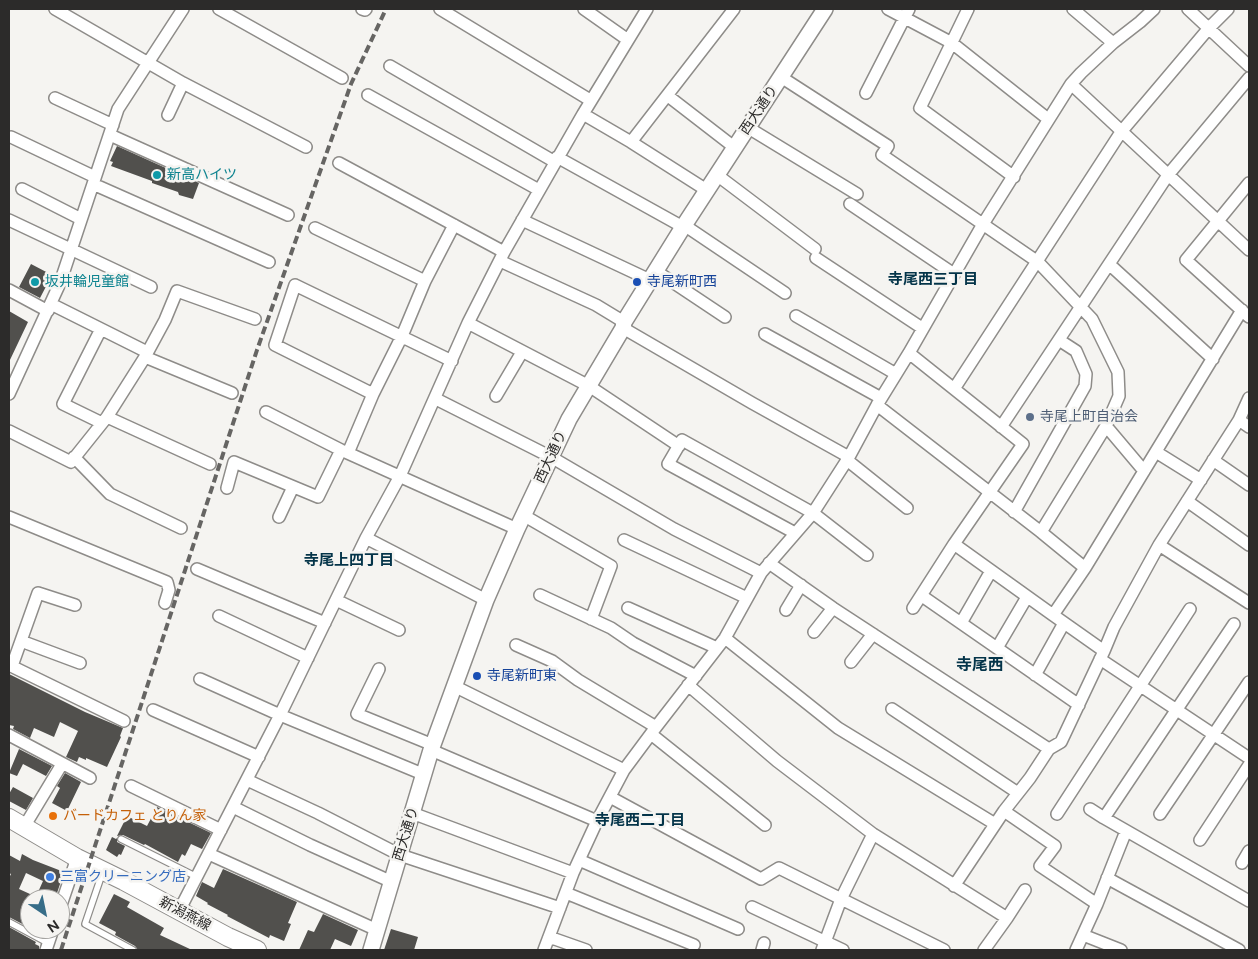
<!DOCTYPE html>
<meta charset="utf-8">
<style>
body{margin:0}
#map{position:relative;width:1258px;height:959px;overflow:hidden;background:#f5f4f1;font-family:Figtree,sans-serif}
canvas{display:block}
.frame{position:absolute;inset:0;border:10px solid #2c2b2a;pointer-events:none}
.north{position:absolute;left:20px;top:889px;width:50px;height:50px;box-sizing:border-box;background:#f5f4f1;border:1px solid #a5a4a1;border-radius:50%;rotate:146deg;font-size:14px;font-weight:700;line-height:20px;text-align:center;color:#2c2b2a}
.north::after{content:'';display:block;margin:auto;width:18px;height:22px;background:#376d88;clip-path:polygon(50% 0,100% 100%,50% 72%,0 100%)}
</style>
<div id="map">
<canvas width="1258" height="959"></canvas>
<div class="frame"></div>
<div class="north">N</div>
</div>
<script>
const g = document.querySelector('canvas').getContext('2d');
g.lineJoin = 'round';
function fillPath(path, color) {
  g.fillStyle = color;
  g.fill(path, 'evenodd');
}
function poly(rows) {
  const path = new Path2D();
  for (const r of rows) {
    path.moveTo(r[0], r[1]);
    for (let i = 2; i < r.length; i += 2) path.lineTo(r[i], r[i + 1]);
  }
  return path;
}
function trace(path, color, width, dash) {
  g.strokeStyle = color;
  g.lineWidth = width;
  g.lineCap = dash ? 'butt' : 'round';
  g.setLineDash(dash || []);
  g.stroke(path);
}
function drawText(font, color, halo, rows, align = 'center') {
  g.font = font + ' Figtree,"Noto Sans JP",sans-serif';
  g.lineWidth = 5;
  g.setLineDash([]);
  g.textBaseline = 'middle';
  g.strokeStyle = halo;
  g.fillStyle = color;
  for (const [text, x, y, turn = 0] of rows) {
    g.save();
    g.translate(x, y);
    g.rotate((+turn || 0) * Math.PI / 180);
    g.textAlign = isNaN(turn) ? turn : align;
    if (halo) g.strokeText(text, 0, 0);
    g.fillText(text, 0, 0);
    g.restore();
  }
}
fillPath(poly([
 [117,146,199,183,193,199,179,195,178,192,152,183,152,181,111,166,113,162,110,161],
 [31,264,52,275,40,298,19,287],
 [9,311,28,322,9,362],
 [9,674,85,712,123,728,120,736,121,737,107,767,86,758,86,760,79,757,77,762,66,757,78,731,60,722,54,737,34,728,30,738,13,729,14,726,9,725],
 [19,749,52,766,46,776,23,764,17,776,9,773],
 [65,773,81,782,67,811,52,803,60,788,57,786],
 [13,787,33,798,26,810,9,801,9,794],
 [157,807,211,833,202,849,191,844,185,856,182,854,178,862,145,844,144,845,123,835,117,836,127,816,147,826],
 [112,837,116,839,117,838,117,842,125,846,121,855,119,854,117,857,106,850],
 [22,854,33,860,64,872,55,899,35,899,43,881,26,873,19,889,30,894,30,928,9,917,9,878,11,874,9,873,9,855,20,861],
 [223,869,297,902,288,923,291,924,284,941,270,935,269,938,227,916,228,915,207,904,208,903,196,896,202,882,214,888],
 [114,894,130,902,127,907,164,928,160,935,192,950,138,950,135,946,115,935,116,932,99,923],
 [323,914,358,930,351,946,335,939,330,950,299,950,308,930,314,932],
 [9,927,36,942,35,944,39,946,39,950,9,950],
 [391,929,418,937,414,950,384,950]
]), '#51504d');
const lane = poly([
 [121,839,197,877],
 [102,874,85,924,133,950],
 [9,922,48,943]
]);
const street = poly([
 [55,9,183,83,306,147],
 [219,9,342,78],
 [362,9,365,10,366,9],
 [440,9,590,100],
 [584,9,628,40],
 [888,9,952,43,1048,119],
 [968,9,920,108,1014,177],
 [1073,9,1113,43],
 [1188,9,1249,66],
 [390,66,555,162],
 [781,77,888,146,882,155,1038,262,1092,319,1118,372,1119,396,1106,426,1041,532],
 [1071,84,1249,250],
 [866,93,909,9],
 [368,95,539,190],
 [668,96,734,147],
 [55,98,113,125],
 [583,114,631,142,708,191],
 [168,115,183,83],
 [747,127,857,194],
 [110,135,288,215],
 [11,137,95,177],
 [631,142,734,9],
 [557,157,683,227],
 [339,163,504,252],
 [717,175,815,249],
 [1249,183,1186,260,1249,317],
 [93,184,269,262],
 [22,189,81,219],
 [850,204,954,274],
 [9,220,151,287],
 [522,220,650,280],
 [684,225,785,293],
 [315,228,425,281],
 [816,258,922,328],
 [500,261,596,305,624,322],
 [1109,264,1213,359],
 [656,271,725,317],
 [9,290,48,311],
 [51,304,147,352],
 [796,316,896,374],
 [468,323,589,386,679,446],
 [623,328,752,403,849,457],
 [101,329,63,404,102,423],
 [765,334,881,398],
 [909,353,1023,444,954,544,1053,615],
 [145,357,232,393],
 [954,389,1121,132,1209,28,1228,9],
 [9,394,60,283,118,109,183,9],
 [373,394,275,345,295,285,452,361],
 [496,396,522,352],
 [436,399,551,457,674,529,761,573],
 [877,405,1041,532,1085,568,1053,615,1104,651],
 [266,412,341,450,517,529],
 [107,417,210,464],
 [1239,420,1249,427],
 [1106,426,1144,471],
 [1001,427,1168,175,1249,78],
 [9,431,71,462,107,417,145,357,165,320,177,291,255,319],
 [1156,452,1201,480],
 [348,453,373,394,402,336,425,281,454,225],
 [74,457,110,494,181,528],
 [847,460,907,508],
 [1213,460,1249,485],
 [227,488,234,462,318,497,341,450],
 [1187,501,1249,545],
 [1014,512,1085,386,1086,374,1076,351,1059,340],
 [523,515,611,566,591,619],
 [9,517,167,582,169,590,165,603],
 [279,517,293,487],
 [795,533,668,464,682,440,813,513,867,555],
 [366,538,486,600],
 [624,540,747,598],
 [1159,545,1249,603],
 [769,563,833,608,1049,749],
 [1085,568,1242,310],
 [197,569,325,623],
 [540,595,611,628,633,643,696,676],
 [922,596,1079,705],
 [336,600,399,630],
 [628,608,717,648],
 [913,608,954,544],
 [786,610,801,585],
 [219,616,308,658],
 [961,623,991,571],
 [814,632,833,608],
 [725,638,838,728,995,824],
 [21,641,80,663],
 [516,645,552,661,578,680,656,727],
 [997,648,1027,597],
 [1100,659,1249,758],
 [851,662,873,634],
 [9,665,124,721],
 [12,666,38,593,75,605],
 [379,669,357,714,433,745],
 [1035,675,1064,623],
 [200,679,280,715,425,775],
 [688,685,777,761,873,834,1007,918,984,950],
 [454,686,624,770],
 [892,709,1018,793],
 [153,710,259,757],
 [651,734,765,825],
 [9,735,90,778],
 [431,750,597,821],
 [247,780,318,813,400,855,560,908],
 [131,786,221,830],
 [610,797,761,879,779,868,944,950],
 [233,807,310,845,392,882],
 [1090,809,1104,818,1249,901],
 [1004,811,1055,846,1040,866,1097,904],
 [412,813,573,873],
 [1057,814,1190,609],
 [1160,814,1249,682],
 [1104,818,1234,624],
 [24,827,62,764],
 [1200,840,1249,765],
 [209,854,377,930],
 [579,860,738,929],
 [1242,863,1249,851],
 [1107,878,1239,950],
 [954,886,1004,811,1030,778,1049,749,1061,742,1104,651,1114,627,1159,545,1239,420,1249,398],
 [566,893,694,945],
 [752,907,843,950],
 [60,908,77,858],
 [179,911,280,715,366,538,400,476,468,323,504,252,583,114,647,9],
 [1007,918,1025,890],
 [1083,935,1121,950],
 [549,937,586,950],
 [46,950,53,929],
 [544,950,573,873,597,821,624,770,656,727,725,638,761,573,813,513,849,457,877,405,909,353,983,224,1071,84,1081,73,1113,43,1140,22,1154,9],
 [762,950,764,943],
 [822,950,841,899,873,834],
 [1076,950,1097,904,1126,831]
]);
const secondary = poly([
 [371,950,431,750,486,600,517,529,569,419,623,328,624,322,683,227,825,9]
]);
const primary = poly([
 [9,818,77,858,124,881,228,937,257,950]
]);
trace(lane, '#8e8c89', 8);
trace(street, '#8e8c89', 14);
trace(secondary, '#8e8c89', 18);
trace(primary, '#8e8c89', 20);
trace(lane, '#fff', 5.5);
trace(street, '#fff', 11);
trace(secondary, '#fff', 15);
trace(primary, '#fff', 18);
trace(poly([
 [61,950,257,350,351,84,386,9]
]), '#666563', 4, [8, 4]);
for (const [x, y, r, color] of [
 [157,175,5,"#0f9aa8"],
 [35,282,5,"#0f9aa8"],
 [637,282,5,"#1a4fb4"],
 [1030,417,5,"#5c6f8a"],
 [477,676,5,"#1a4fb4"],
 [53,816,5,"#e8710a"],
 [50,877,5,"#3f7fe0"]
]) {
  const dot = new Path2D();
  dot.arc(x, y, r, 0, 2 * Math.PI);
  g.fillStyle = color;
  g.fill(dot);
  trace(dot, '#f5f4f1', 2);
}
drawText('14px', '#2c2b2a', '#f5f4f1', [
 ["西大通り",759,110,-56],
 ["西大通り",551,457,-65],
 ["西大通り",406,834,-73],
 ["新潟燕線",185,914,28]
]);
drawText('14px', '#0d838f', '#f5f4f1', [
 ["新高ハイツ",167,175],
 ["坂井輪児童館",45,282]
], 'left');
drawText('14px', '#164399', '#f5f4f1', [
 ["寺尾新町西",647,282],
 ["寺尾新町東",487,676]
], 'left');
drawText('14px', '#4e5e75', '#f5f4f1', [
 ["寺尾上町自治会",1040,417]
], 'left');
drawText('14px', '#c56008', '#f5f4f1', [
 ["バードカフェ とりん家",63,816]
], 'left');
drawText('14px', '#366cbe', '#f5f4f1', [
 ["三富クリーニング店",60,877]
], 'left');
drawText('bold 15px', '#043449', '#f5f4f1', [
 ["寺尾西三丁目",933,280],
 ["寺尾上四丁目",349,561],
 ["寺尾西二丁目",640,821]
]);
drawText('bold 16px', '#043449', '#f5f4f1', [
 ["寺尾西",980,665]
]);
</script>
